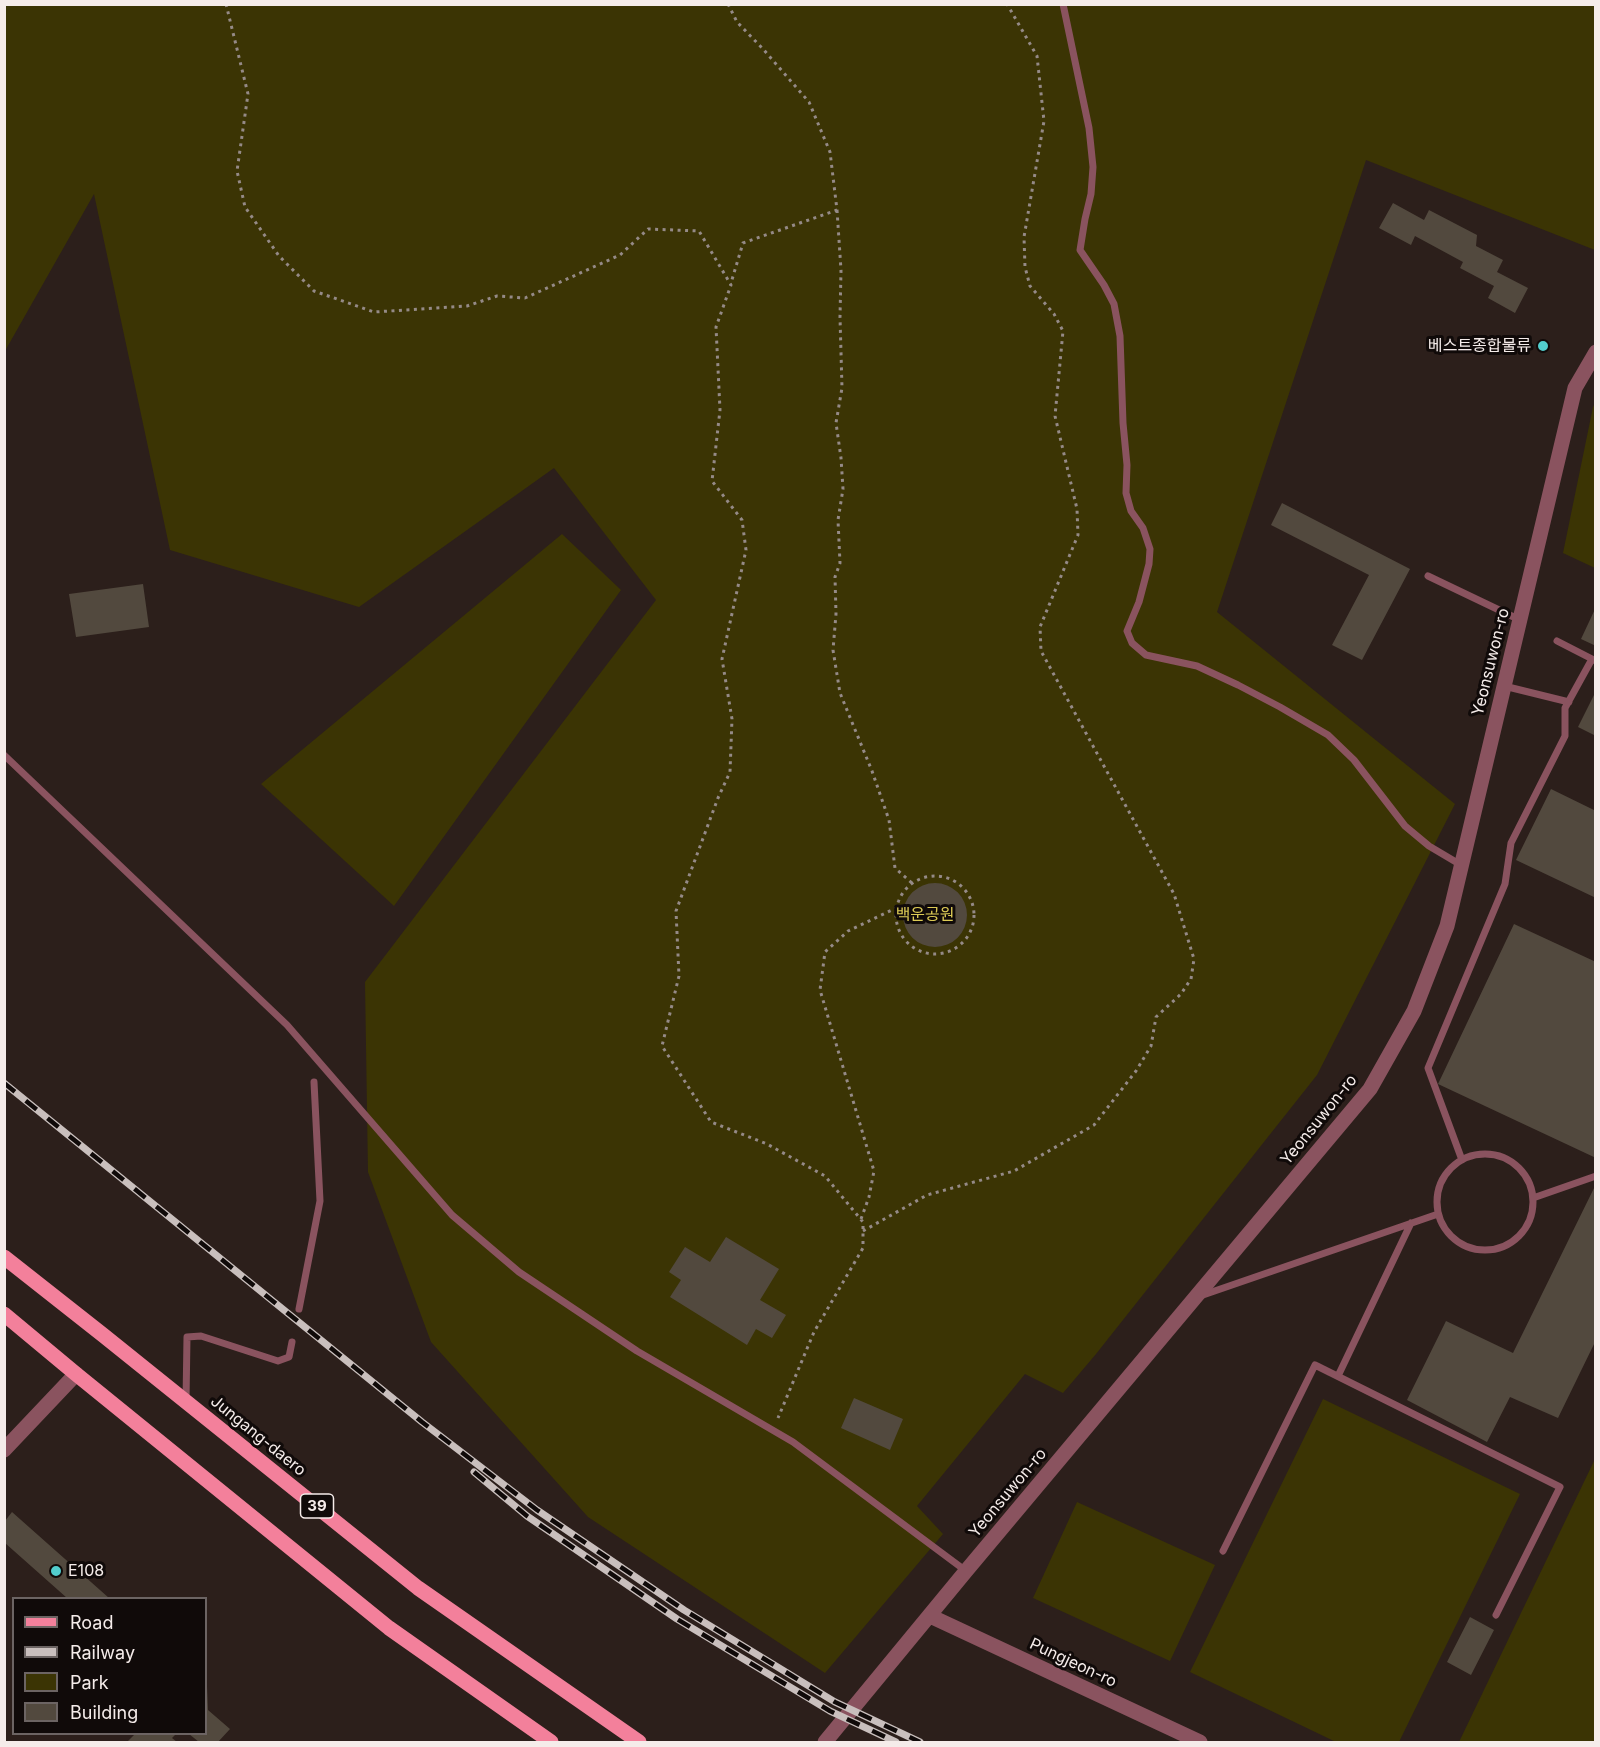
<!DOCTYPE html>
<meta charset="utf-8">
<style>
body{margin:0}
#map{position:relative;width:1600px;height:1747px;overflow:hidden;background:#2c1f1b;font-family:Inter,sans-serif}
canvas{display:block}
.frame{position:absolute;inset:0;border:6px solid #f5ecea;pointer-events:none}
.legend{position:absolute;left:12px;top:1597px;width:195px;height:138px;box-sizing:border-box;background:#100a09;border:2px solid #6c6463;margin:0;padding:8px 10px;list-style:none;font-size:18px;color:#f5ecea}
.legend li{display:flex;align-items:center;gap:12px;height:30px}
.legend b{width:30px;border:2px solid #6c6463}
</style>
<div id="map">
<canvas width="1600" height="1747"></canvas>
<div class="frame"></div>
<ul class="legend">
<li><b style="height:8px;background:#f3809b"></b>Road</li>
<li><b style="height:8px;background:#c9bfbd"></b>Railway</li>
<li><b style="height:16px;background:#3b3404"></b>Park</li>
<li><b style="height:16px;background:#52493e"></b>Building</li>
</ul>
</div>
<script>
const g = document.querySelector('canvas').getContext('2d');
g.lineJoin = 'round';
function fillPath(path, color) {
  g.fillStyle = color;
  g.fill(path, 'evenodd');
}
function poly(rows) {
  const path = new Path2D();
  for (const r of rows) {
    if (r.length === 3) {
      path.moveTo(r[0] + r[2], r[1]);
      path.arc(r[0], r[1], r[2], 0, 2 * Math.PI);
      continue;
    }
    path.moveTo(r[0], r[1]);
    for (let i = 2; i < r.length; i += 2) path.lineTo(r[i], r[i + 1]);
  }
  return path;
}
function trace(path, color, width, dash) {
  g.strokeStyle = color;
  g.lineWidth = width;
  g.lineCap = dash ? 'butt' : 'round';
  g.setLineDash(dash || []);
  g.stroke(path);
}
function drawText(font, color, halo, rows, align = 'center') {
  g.font = font + ' Inter,"Noto Sans KR",sans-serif';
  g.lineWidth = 6;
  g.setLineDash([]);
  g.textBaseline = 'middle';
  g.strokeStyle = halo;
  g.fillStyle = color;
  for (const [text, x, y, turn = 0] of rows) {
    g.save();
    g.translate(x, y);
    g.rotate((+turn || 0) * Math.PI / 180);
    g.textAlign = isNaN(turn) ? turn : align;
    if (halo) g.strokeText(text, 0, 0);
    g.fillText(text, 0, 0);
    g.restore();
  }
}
fillPath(poly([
 [5,5,1595,5,1595,250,1366,160,1217,612,1455,804,1317,1075,1096,1354,1063,1393,1025,1374,917,1506,943,1534,825,1673,588,1517,431,1342,368,1172,365,982,656,600,554,468,359,607,170,550,94,194,5,351],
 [1595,403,1595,568,1563,553,1593,407],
 [562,534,621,590,394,906,261,784],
 [1323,1399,1520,1494,1399,1742,1336,1742,1190,1672],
 [1595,1459,1595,1742,1459,1742],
 [1077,1502,1215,1565,1170,1661,1033,1598]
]), '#3b3404');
fillPath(poly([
 [1393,203,1424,220,1429,210,1477,235,1476,246,1503,260,1497,272,1528,288,1515,313,1488,298,1494,286,1460,268,1463,262,1415,236,1411,245,1379,228],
 [1282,503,1410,569,1362,660,1332,645,1369,575,1271,525],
 [143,584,149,627,76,637,69,594],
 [1596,607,1596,646,1581,639],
 [1596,691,1596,736,1578,727],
 [1551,789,1596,811,1596,898,1516,860],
 [935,915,32],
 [1514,924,1596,962,1596,1158,1438,1084],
 [1596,1184,1596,1340,1558,1418,1510,1397,1487,1442,1407,1400,1446,1321,1513,1353],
 [726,1237,779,1269,760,1300,786,1315,772,1338,756,1329,747,1345,670,1297,681,1280,669,1272,685,1247,710,1262],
 [854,1398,903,1419,890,1450,841,1428],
 [12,1512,109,1598,67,1598,5,1543,5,1521],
 [1470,1617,1494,1630,1471,1675,1447,1662],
 [206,1686,207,1686,208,1710,230,1729,218,1742,199,1742,189,1734,206,1734],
 [135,1734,176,1734,172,1738,177,1742,127,1742]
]), '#52493e');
trace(poly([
 [226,4,248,94,237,171,245,207,279,256,314,291,374,312,467,306,497,296,525,298,620,255,648,229,699,231,731,285,716,327,720,410,712,481,742,520,746,550,722,659,732,719,730,772,718,798,676,911,679,976,662,1046,711,1122,767,1144,825,1176,863,1222,863,1248,814,1332,778,1418],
 [728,4,737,22,763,49,809,102,830,152,837,210,743,243,731,283],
 [837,210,841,270,840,317,842,388,836,423,841,458,843,489,838,520,840,563,835,577,836,614,833,650,840,693,872,771,889,820,895,868,912,883],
 [935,915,39],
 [861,1219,869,1197,874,1171,820,990,825,952,848,931,896,908],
 [863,1231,927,1195,1014,1171,1094,1125,1136,1071,1151,1046,1156,1017,1181,994,1191,979,1194,959,1174,894,1041,651,1040,627,1078,535,1077,509,1055,416,1063,331,1054,314,1030,286,1025,267,1024,237,1044,121,1037,56,1007,4]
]), '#958a87', 3, [3, 4.5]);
trace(poly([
 [1063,4,1089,128,1093,167,1091,194,1085,219,1080,250,1104,285,1114,304,1120,336,1123,423,1127,465,1126,493,1131,511,1143,528,1150,549,1149,564,1139,602,1127,631,1132,643,1146,655,1197,666,1238,685,1280,707,1328,735,1354,760,1405,826,1429,846,1461,865],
 [1428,576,1520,620],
 [1557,641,1596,661],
 [1504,686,1569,702],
 [4,755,287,1025,452,1215,519,1272,637,1351,793,1442,966,1571],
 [1485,1202,48],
 [1462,1160,1428,1068,1505,884,1511,843,1565,736,1565,708,1592,659],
 [1533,1198,1596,1176],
 [1203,1295,1438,1214],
 [299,1309,320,1201,314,1082],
 [1338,1376,1411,1223],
 [186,1401,187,1337,201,1336,278,1361,289,1357,292,1342],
 [1223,1551,1315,1365,1560,1487,1496,1615]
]), '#8a535f', 7);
trace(poly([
 [4,1450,76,1374],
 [930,1616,1200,1742],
 [825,1742,966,1571,1370,1089,1414,1011,1447,926,1575,388,1596,352]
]), '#8a535f', 15);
trace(poly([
 [4,1257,103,1335,418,1588,639,1742],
 [4,1314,76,1374,389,1628,551,1742]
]), '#f3809b', 15);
const rail = poly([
 [4,1083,422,1422,537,1510,684,1610,835,1702,920,1742],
 [474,1472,527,1516,677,1619,830,1711,896,1742]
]);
trace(rail, '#c9bfbd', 7);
trace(rail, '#100a09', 4.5, [14]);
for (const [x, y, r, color] of [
 [1543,346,6,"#52cdcd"],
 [56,1571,6,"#52cdcd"]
]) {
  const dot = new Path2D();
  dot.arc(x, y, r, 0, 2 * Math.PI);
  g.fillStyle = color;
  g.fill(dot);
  trace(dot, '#100a09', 2);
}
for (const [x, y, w] of [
 [317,1506,33]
]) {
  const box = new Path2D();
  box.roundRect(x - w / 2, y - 12, w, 24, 4.5);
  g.fillStyle = '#100a09';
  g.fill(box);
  trace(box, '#f5ecea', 1.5);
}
drawText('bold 15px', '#f5ecea', null, [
 ["39",317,1506]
]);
drawText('16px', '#f5ecea', '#100a09', [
 ["베스트종합물류",1531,346],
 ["E108",68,1571,"left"]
], 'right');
drawText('16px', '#f5ecea', '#100a09', [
 ["Yeonsuwon-ro",1491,662,-76],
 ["Yeonsuwon-ro",1319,1120,-51],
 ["Jungang-daero",258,1436,39],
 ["Yeonsuwon-ro",1008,1493,-50],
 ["Pungjeon-ro",1073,1663,25]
]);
drawText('16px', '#ddcb56', '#100a09', [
 ["백운공원",925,915]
]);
</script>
